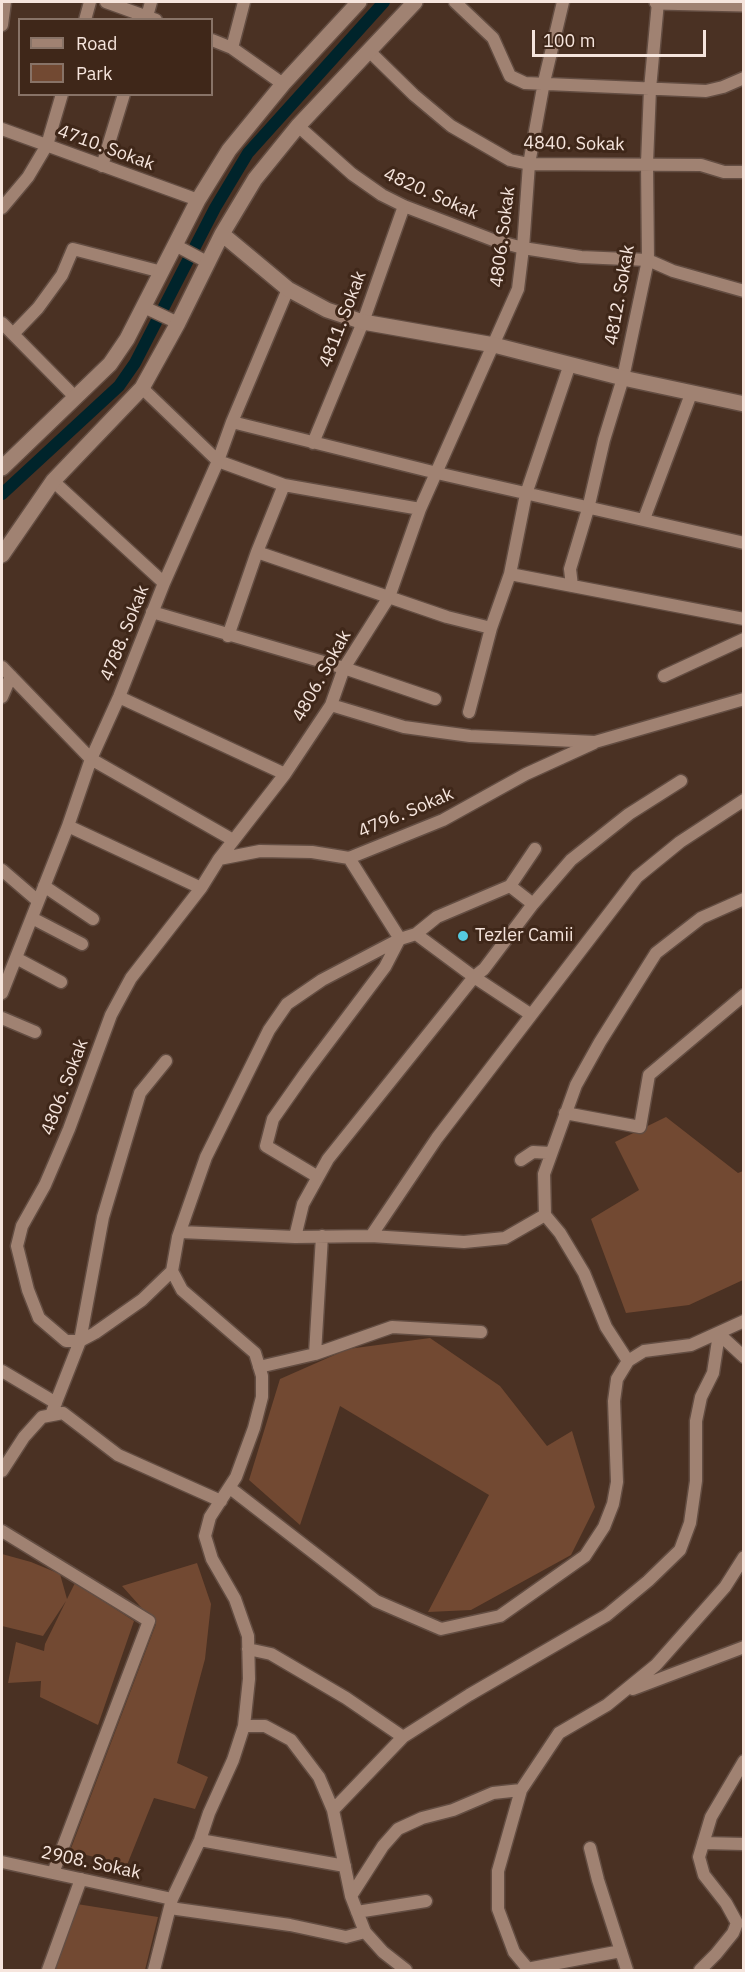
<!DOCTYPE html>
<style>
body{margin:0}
#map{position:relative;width:745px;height:1972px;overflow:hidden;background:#4a3123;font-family:"IBM Plex Sans",sans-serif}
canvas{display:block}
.frame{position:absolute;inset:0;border:3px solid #f6e5dd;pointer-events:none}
.legend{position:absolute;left:18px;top:18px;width:195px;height:78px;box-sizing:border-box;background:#3f2719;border:2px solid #887367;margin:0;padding:8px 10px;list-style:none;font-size:18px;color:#f6e5dd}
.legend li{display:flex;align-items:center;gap:12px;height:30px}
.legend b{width:30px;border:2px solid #887367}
.scale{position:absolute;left:532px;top:30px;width:174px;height:27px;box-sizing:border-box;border:3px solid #f6e5dd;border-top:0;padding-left:8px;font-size:18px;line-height:21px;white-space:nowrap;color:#f6e5dd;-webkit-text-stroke:4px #3f2719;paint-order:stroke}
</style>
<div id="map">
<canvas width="745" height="1972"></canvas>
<div class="frame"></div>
<ul class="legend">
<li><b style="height:8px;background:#a08272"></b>Road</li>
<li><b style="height:16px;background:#724932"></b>Park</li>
</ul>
<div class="scale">100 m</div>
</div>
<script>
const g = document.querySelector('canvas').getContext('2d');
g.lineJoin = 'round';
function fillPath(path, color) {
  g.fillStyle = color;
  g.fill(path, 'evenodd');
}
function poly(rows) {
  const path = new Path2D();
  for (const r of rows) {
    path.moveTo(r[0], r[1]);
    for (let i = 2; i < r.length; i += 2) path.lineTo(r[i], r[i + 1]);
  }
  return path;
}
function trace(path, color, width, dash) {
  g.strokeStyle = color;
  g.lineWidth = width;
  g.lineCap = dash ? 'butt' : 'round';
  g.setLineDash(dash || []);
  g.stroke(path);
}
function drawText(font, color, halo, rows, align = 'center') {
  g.font = font + ' "IBM Plex Sans",sans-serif';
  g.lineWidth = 6;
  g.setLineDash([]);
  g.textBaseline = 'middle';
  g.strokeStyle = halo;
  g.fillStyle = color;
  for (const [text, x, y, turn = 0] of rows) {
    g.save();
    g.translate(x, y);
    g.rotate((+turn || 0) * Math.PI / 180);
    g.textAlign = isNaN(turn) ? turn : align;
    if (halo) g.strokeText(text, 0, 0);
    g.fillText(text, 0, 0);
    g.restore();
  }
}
fillPath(poly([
 [666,1117,738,1173,743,1171,743,1280,689,1305,626,1313,591,1219,639,1190,615,1142],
 [430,1338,500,1386,547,1446,572,1431,595,1507,571,1555,471,1610,428,1612,489,1495,340,1406,300,1525,249,1480,280,1379,348,1349],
 [2,1554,31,1562,60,1574,67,1599,75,1583,134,1621,98,1725,40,1697,41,1681,8,1683,16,1642,44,1651,45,1644,66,1601,43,1636,2,1626],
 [197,1563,211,1604,205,1659,177,1763,208,1777,195,1809,154,1798,127,1865,70,1851,156,1624,122,1586],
 [77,1904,158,1917,145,1970,55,1970]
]), '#724932');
trace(poly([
 [2,494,119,386,135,363,215,208,248,153,384,2]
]), '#00242b', 12);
const minor = poly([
 [106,2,156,20],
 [455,2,493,38,510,76,525,83,706,91,723,87,744,78],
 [85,20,90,2],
 [146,20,151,2],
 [2,25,5,2],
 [212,40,232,48,283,84],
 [232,48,244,2],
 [369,51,414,95,451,126,510,160,529,164,701,165,724,172,744,172],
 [298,126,352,174,382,195,404,206,493,240,523,248,581,257,648,260,673,271,744,291],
 [2,129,198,200],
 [102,166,124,94],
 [2,208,28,177,47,145,62,94],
 [175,245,207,262],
 [144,307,178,323],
 [2,323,76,398],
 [13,334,38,308,62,275,73,249,162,272],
 [142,388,218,461,284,485,420,509],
 [232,422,437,473,744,543],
 [313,443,363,322,404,206],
 [53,481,164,583],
 [644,519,691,394],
 [257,552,447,617,491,628,510,574,744,619],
 [510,574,526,494,570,364],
 [572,586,570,569,588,509,604,440,623,378,648,260,647,163,650,89,658,2],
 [152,612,344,668,435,699],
 [228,636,257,552,284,485],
 [2,667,91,759,233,840],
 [664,676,744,639],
 [2,697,11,676],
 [119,697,285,774],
 [331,705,404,727,470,736,595,742,744,699],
 [469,712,491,628],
 [68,826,201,888],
 [349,858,400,939],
 [219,859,260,851,312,852,349,858,443,820,526,774,594,743],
 [2,870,38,901],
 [44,886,93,919],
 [510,886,535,849],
 [32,918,82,944],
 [416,934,474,977,530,1014],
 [16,958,61,982],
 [2,993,68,826,91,759,119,697,164,583,218,461,232,422,288,289],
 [2,1018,35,1032],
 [565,1113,640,1127,649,1075,744,995],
 [521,1160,533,1152,551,1153],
 [318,1177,266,1146,273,1119,306,1072,385,967,399,940],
 [180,1232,295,1237,371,1236,464,1242,505,1238,545,1215],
 [371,1236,437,1138,637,877,680,842,744,800],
 [295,1237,303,1204,328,1159,474,977,484,969,533,904,571,860,629,814,681,781],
 [172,1271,142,1300,95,1333,80,1341,66,1341,39,1318,28,1290,17,1246,22,1226,45,1185,69,1129,111,1015,131,978,201,888,219,859,285,774,331,705,344,668,389,597,420,509,518,289,523,248,529,164,544,82,563,2],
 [719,1334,744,1357],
 [315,1354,322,1236],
 [628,1361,606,1327,584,1273,560,1233,545,1215,544,1174,576,1085,600,1042,656,953,701,918,744,899],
 [259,1367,315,1354,392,1327,481,1332],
 [2,1371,56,1403],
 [51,1415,80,1341,103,1217,140,1093,166,1061],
 [2,1471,24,1437,42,1417,63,1413,118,1455,221,1501],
 [230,1488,376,1601,441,1629,500,1616,585,1556,604,1527,613,1504,617,1482,614,1401,617,1379,628,1361,644,1351,691,1345,744,1321],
 [2,1531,149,1621,53,1873],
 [248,1649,271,1654,346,1698,403,1737],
 [633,1689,744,1647],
 [244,1726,265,1726,291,1740,319,1777,333,1810,351,1896,365,1932,383,1952,406,1970],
 [333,1810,403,1737,469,1695,607,1615,648,1581,680,1550,690,1523,696,1481,696,1421,701,1397,713,1373,719,1334],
 [200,1840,345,1866],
 [703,1843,744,1844],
 [590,1848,598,1880,627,1970],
 [2,1862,172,1899],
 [351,1896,383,1846,398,1829,422,1818,453,1810,493,1793,521,1790],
 [170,1908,290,1925,346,1937,365,1932],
 [357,1912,426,1901],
 [527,1969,621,1951],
 [48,1970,81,1879],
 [154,1970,172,1899,200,1840,209,1813,233,1760,244,1726,249,1679,248,1636,235,1599,212,1559,205,1536,210,1517,236,1477,254,1428,262,1397,262,1376,255,1353,182,1290,172,1271,178,1237,206,1157,269,1030,287,1004,322,980,400,939,416,934,437,917,510,886,533,904],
 [529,1970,514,1952,498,1909,498,1871,521,1790,559,1733,607,1705,656,1665,725,1587,744,1557],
 [700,1970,716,1954,733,1933,737,1923,726,1903,704,1875,699,1857,711,1817,744,1761]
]);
const tertiary = poly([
 [657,2,744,4],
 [222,234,255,179,298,126,415,2],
 [2,468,110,364,127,339,198,200,229,150,283,84,359,2],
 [2,555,53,481,142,388,178,323,222,234,288,289,327,310,363,322,494,345,623,378,744,404]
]);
trace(minor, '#634d42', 15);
trace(tertiary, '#634d42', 18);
trace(minor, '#a08272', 12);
trace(tertiary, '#a08272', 15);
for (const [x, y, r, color] of [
 [463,936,6,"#55cae0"]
]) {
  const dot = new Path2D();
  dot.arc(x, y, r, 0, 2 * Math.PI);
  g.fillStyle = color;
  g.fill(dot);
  trace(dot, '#3f2719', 2);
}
drawText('18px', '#f6e5dd', '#3f2719', [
 ["4840. Sokak",574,144,1],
 ["4710. Sokak",106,148,20],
 ["4820. Sokak",431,194,24],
 ["4806. Sokak",503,237,-83],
 ["4812. Sokak",620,295,-80],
 ["4811. Sokak",343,319,-69],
 ["4788. Sokak",125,633,-68],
 ["4806. Sokak",322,676,-61],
 ["4796. Sokak",406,813,-23],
 ["4806. Sokak",65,1087,-69],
 ["2908. Sokak",91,1863,12]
]);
drawText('18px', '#f6e5dd', '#3f2719', [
 ["Tezler Camii",475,936]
], 'left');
</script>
